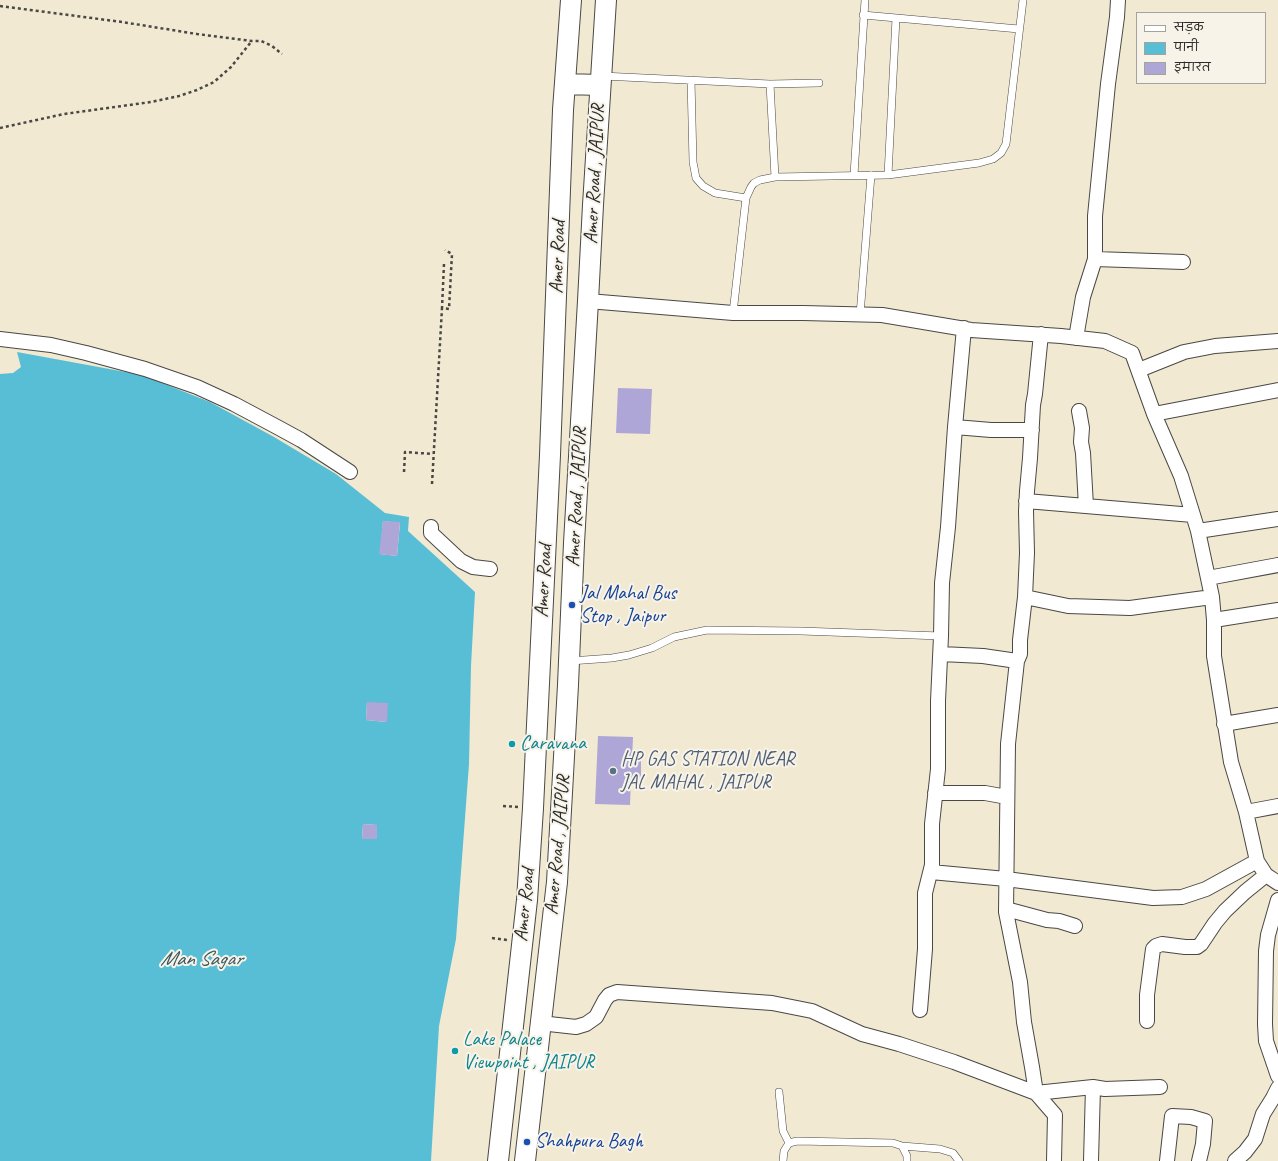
<!DOCTYPE html>
<meta charset="utf-8">
<style>
body{margin:0}
#map{position:relative;width:1278px;height:1161px;overflow:hidden;background:#f1e9d2;font-family:Caveat,"Playpen Sans Deva",sans-serif}
canvas{display:block}
.legend{position:absolute;left:1136px;top:12px;width:130px;height:72px;box-sizing:border-box;background:#f7f3e8;border:1px solid #a5a39c;margin:0;padding:5px 7px;list-style:none;font-size:12px;color:#2b2b2b}
.legend li{display:flex;align-items:center;gap:8px;height:20px}
.legend b{width:20px;border:1px solid #a5a39c}
</style>
<div id="map">
<canvas width="1278" height="1161"></canvas>
<ul class="legend">
<li><b style="height:5px;background:#fff"></b>सड़क</li>
<li><b style="height:11px;background:#57bed5"></b>पानी</li>
<li><b style="height:11px;background:#ada6d7"></b>इमारत</li>
</ul>
</div>
<script>
const g = document.querySelector('canvas').getContext('2d');
g.lineJoin = 'round';
function fillPath(path, color) {
  g.fillStyle = color;
  g.fill(path, 'evenodd');
}
function poly(rows) {
  const path = new Path2D();
  for (const r of rows) {
    path.moveTo(r[0], r[1]);
    for (let i = 2; i < r.length; i += 2) path.lineTo(r[i], r[i + 1]);
  }
  return path;
}
function trace(path, color, width, dash) {
  g.strokeStyle = color;
  g.lineWidth = width;
  g.lineCap = dash ? 'butt' : 'round';
  g.setLineDash(dash || []);
  g.stroke(path);
}
function drawText(font, color, halo, rows, align = 'center') {
  g.font = font + ' Caveat,sans-serif';
  g.lineWidth = 4;
  g.setLineDash([]);
  g.textBaseline = 'middle';
  g.strokeStyle = halo;
  g.fillStyle = color;
  for (const [text, x, y, turn = 0] of rows) {
    g.save();
    g.translate(x, y);
    g.rotate((+turn || 0) * Math.PI / 180);
    g.textAlign = isNaN(turn) ? turn : align;
    if (halo) g.strokeText(text, 0, 0);
    g.fillText(text, 0, 0);
    g.restore();
  }
}
fillPath(poly([
 [17,352,142,375,210,402,274,437,336,474,385,513,409,517,408,531,475,592,471,666,469,764,456,939,439,1026,431,1161,0,1161,0,374,13,373,21,367],
 [383,521,400,523,397,556,380,554],
 [367,702,386,722,366,720],
 [363,824,377,825,377,839,362,839]
]), '#57bed5');
fillPath(poly([
 [618,388,652,389,650,434,616,433],
 [383,521,400,522,397,556,379,554],
 [367,702,388,703,387,722,366,720],
 [598,736,633,737,632,760,641,761,641,779,631,778,630,805,595,804],
 [363,824,377,825,377,839,362,839]
]), '#ada6d7');
const lane = poly([
 [863,15,1019,29],
 [602,76,770,84,819,83],
 [691,80,693,162,696,178,703,186,715,193,746,198],
 [770,84,775,177,888,175,979,163,993,159,1001,153,1006,144,1023,0],
 [854,175,865,0],
 [888,175,896,18],
 [733,313,746,198,751,187,754,183,760,180,775,177],
 [860,315,871,175],
 [570,661,612,658,629,655,652,648,674,637,707,630,801,631,941,636],
 [779,1092,783,1131,789,1143],
 [902,1146,940,1149,953,1153,959,1161],
 [783,1161,784,1151,789,1143,797,1141,893,1143,902,1146,907,1156,907,1161]
]);
const street = poly([
 [1095,259,1095,216,1108,84,1117,17,1118,0],
 [588,301,733,313,803,313,882,315,971,330,1061,336,1105,341,1132,353,1154,414,1181,476,1198,531,1212,597,1214,620,1214,656,1231,762,1246,812,1257,861,1266,875,1278,883],
 [1041,334,1035,394,1033,405,1030,458,1027,491,1026,511,1027,553,1025,597,1020,640,1020,654,1017,661,1008,744,1006,912,1020,982,1024,1022,1032,1067,1036,1093,1055,1115,1054,1161],
 [1076,338,1083,297,1095,259,1183,262],
 [0,339,51,345,86,353,145,369,197,387,234,404,279,428,301,440,350,472],
 [1139,370,1184,352,1215,346,1278,341],
 [1079,411,1082,428,1081,442,1083,453,1086,506],
 [1154,414,1278,390],
 [955,427,991,430,1032,430],
 [1026,501,1193,515],
 [431,527,431,533,461,561,473,567,490,569],
 [1198,531,1278,519],
 [1208,578,1278,565],
 [1025,597,1068,606,1130,608,1212,597],
 [1214,620,1278,610],
 [941,654,983,656,1017,661],
 [1224,724,1278,715],
 [935,793,985,793,1007,797],
 [1246,812,1278,806],
 [931,872,1006,879,1153,898,1182,897,1206,889,1257,861],
 [1278,900,1268,935,1266,951,1265,1024,1266,1041,1278,1076],
 [1006,909,1047,920,1059,921,1075,926],
 [920,1010,925,949,925,893,932,865,932,824,938,769,938,701,941,636,942,583,948,527,955,427,964,328],
 [1147,1021,1147,995,1153,949,1156,946,1162,944,1185,947,1197,947,1201,944,1215,923,1225,911,1245,892,1266,875],
 [540,1023,576,1027,586,1024,596,1017,605,1000,609,995,617,992,772,1003,812,1011,862,1034,899,1044,954,1062,1036,1093,1093,1087,1105,1089,1160,1087],
 [1091,1161,1093,1087],
 [1167,1161,1172,1116,1191,1117,1205,1121,1203,1144,1199,1161],
 [1235,1161,1245,1152,1255,1139,1263,1114,1273,1098,1278,1088]
]);
const secondary = poly([
 [565,84,600,85],
 [498,1161,527,900,533,808,550,455,563,110,571,0],
 [525,1161,557,882,568,685,574,543,588,301,593,205,606,0]
]);
trace(lane, '#494844', 8);
trace(street, '#494844', 16);
trace(secondary, '#494844', 22);
trace(poly([
 [0,6,122,22,197,34,252,41,261,41,272,46,282,54],
 [0,128,64,114,151,102,179,96,197,90,214,82,231,67,251,42],
 [444,264,442,308,449,309,452,254,445,250],
 [404,472,405,452,433,454],
 [432,484,442,308],
 [503,806,519,807],
 [492,938,507,940]
]), '#494844', 2.5, [3, 3]);
trace(lane, '#fff', 7);
trace(street, '#fff', 14);
trace(secondary, '#fff', 20);
for (const [x, y, r, color] of [
 [572,605,4,"#1a4fb4"],
 [512,744,4,"#0f9aa8"],
 [613,771,4,"#5c6f8a"],
 [455,1051,4,"#0f9aa8"],
 [527,1142,4,"#1a4fb4"]
]) {
  const dot = new Path2D();
  dot.arc(x, y, r, 0, 2 * Math.PI);
  g.fillStyle = color;
  g.fill(dot);
  trace(dot, '#f7f3e8', 1.5);
}
drawText('20px', '#2b2b2b', '#f7f3e8', [
 ["Amer Road , JAIPUR",595,174,-87],
 ["Amer Road",558,257,-88],
 ["Amer Road , JAIPUR",577,497,-87],
 ["Amer Road",544,581,-87],
 ["Amer Road , JAIPUR",558,845,-85],
 ["Amer Road",525,905,-84]
]);
drawText('20px', '#164399', '#f7f3e8', [
 ["Jal Mahal Bus",580,594],
 ["Stop , Jaipur",580,617],
 ["Shahpura Bagh",535,1142]
], 'left');
drawText('20px', '#0d838f', '#f7f3e8', [
 ["Caravana",520,744],
 ["Lake Palace",463,1040],
 ["Viewpoint , JAIPUR",463,1063]
], 'left');
drawText('20px', '#4e5e75', '#f7f3e8', [
 ["HP GAS STATION NEAR",621,760],
 ["JAL MAHAL , JAIPUR",621,783]
], 'left');
drawText('italic 21px', '#38575e', '#f7f3e8', [
 ["Man Sagar",201,959]
]);
</script>
